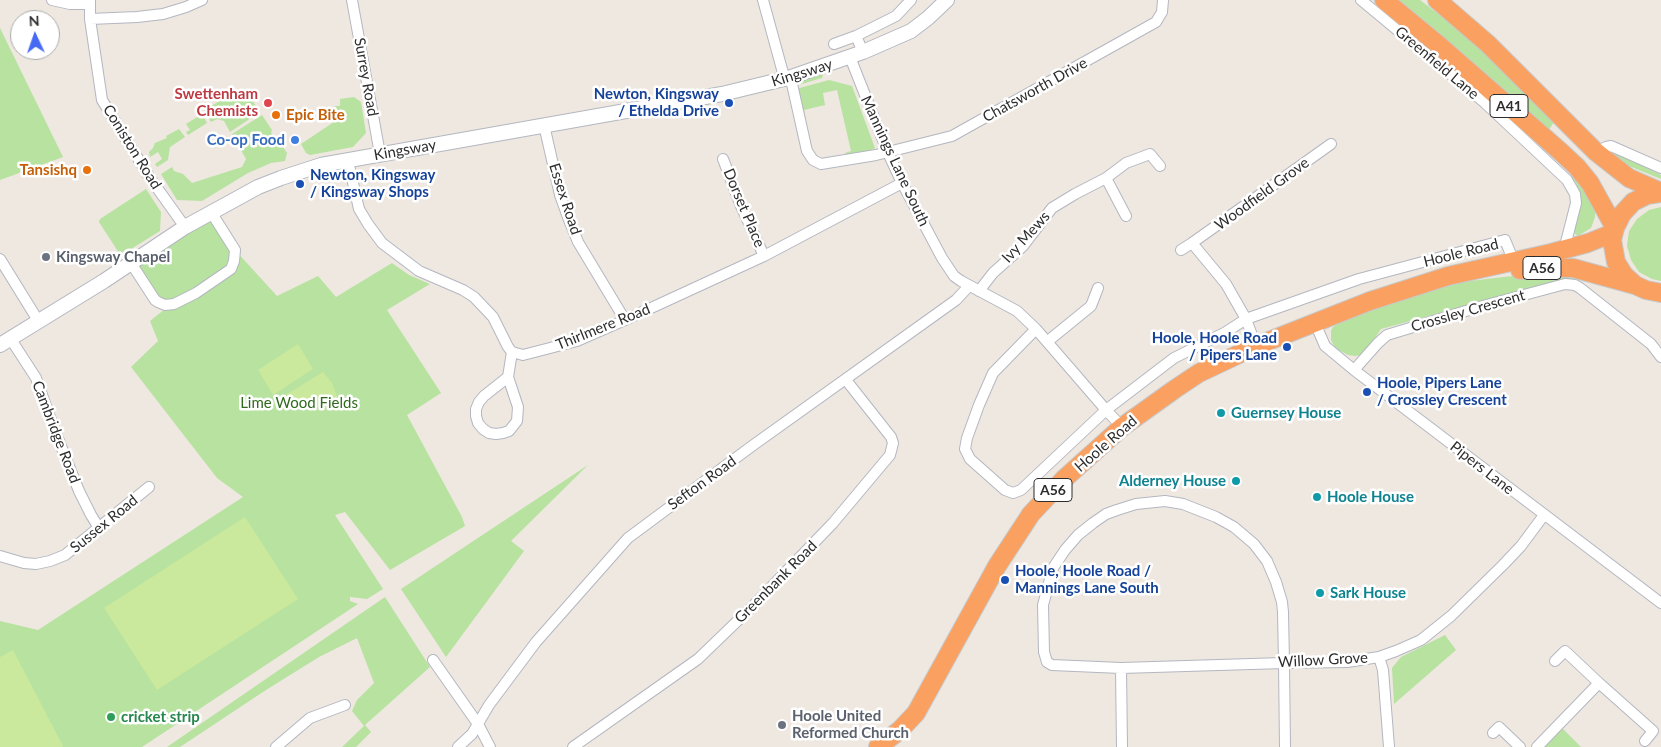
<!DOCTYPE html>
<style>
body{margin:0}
#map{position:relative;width:1661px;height:747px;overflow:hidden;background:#eee8e1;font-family:Lato,sans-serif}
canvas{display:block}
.north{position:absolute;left:10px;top:10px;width:50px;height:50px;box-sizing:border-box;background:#fff;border:1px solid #ababab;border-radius:50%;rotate:357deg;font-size:14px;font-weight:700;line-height:20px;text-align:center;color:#2d2d2d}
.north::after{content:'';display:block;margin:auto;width:18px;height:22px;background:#476af5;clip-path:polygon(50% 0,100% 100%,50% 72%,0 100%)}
</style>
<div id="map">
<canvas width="1661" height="747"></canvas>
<div class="north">N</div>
</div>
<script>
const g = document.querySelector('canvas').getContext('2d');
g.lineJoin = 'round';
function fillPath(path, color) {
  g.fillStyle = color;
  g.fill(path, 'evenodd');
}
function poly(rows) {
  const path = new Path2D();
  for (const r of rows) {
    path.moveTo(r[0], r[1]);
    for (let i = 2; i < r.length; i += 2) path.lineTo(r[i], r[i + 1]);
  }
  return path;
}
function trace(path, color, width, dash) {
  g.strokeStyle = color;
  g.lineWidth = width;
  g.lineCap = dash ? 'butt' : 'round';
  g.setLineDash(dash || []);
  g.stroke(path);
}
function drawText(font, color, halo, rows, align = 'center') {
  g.font = font + ' Lato,sans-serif';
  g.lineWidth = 5;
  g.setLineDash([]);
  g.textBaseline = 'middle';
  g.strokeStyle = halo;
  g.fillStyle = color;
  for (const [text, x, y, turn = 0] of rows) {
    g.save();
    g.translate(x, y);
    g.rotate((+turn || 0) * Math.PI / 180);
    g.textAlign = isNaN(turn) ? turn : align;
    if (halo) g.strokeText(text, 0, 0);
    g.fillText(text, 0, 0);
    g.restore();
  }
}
fillPath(poly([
 [1391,0,1420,0,1450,23,1509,75,1554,122,1547,133],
 [0,28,63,157,0,180],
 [821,74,823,75,822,78,795,86,799,80],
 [829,80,852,86,875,148,864,154,846,157,845,153,851,151,837,90,823,93,825,105,804,110,806,120,803,120,796,89],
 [232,94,236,97,243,99,250,97,260,112,230,132,224,121,217,119,211,122,204,110],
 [354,97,361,102,366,133,353,147,310,155,306,153,301,144,337,120,333,111,336,109,335,106,340,106,340,99],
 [202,114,207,123,188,135,186,132,190,130,186,124],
 [262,115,272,130,271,132,273,136,275,135,287,153,285,161,271,163,248,173,202,201,177,200,161,174,172,167,174,171,183,174,192,183,242,167,246,159,232,134],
 [179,129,185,137,170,147,168,160,157,167,155,164,162,159,158,152,150,157,149,152,153,148,155,143,167,138,166,136],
 [1616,153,1661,175,1661,179,1629,166,1614,157,1613,154],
 [1572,175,1582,186,1589,196,1595,211,1595,217,1591,228,1578,236,1574,233,1580,195,1576,183,1570,177],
 [146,189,161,212,160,231,123,254,119,253,99,222,100,219],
 [1661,207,1661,281,1652,279,1639,272,1631,260,1627,246,1629,231,1637,219,1649,210],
 [211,212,235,250,277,296,318,276,336,297,392,263,409,275,430,284,387,310,441,393,407,415,462,517,465,526,390,570,345,512,335,515,383,589,367,599,350,597,350,601,358,604,142,747,0,747,0,621,38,630,243,497,217,478,131,367,158,341,150,321,170,305,165,305,131,263],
 [1540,274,1580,277,1577,280,1557,281,1381,329,1364,354,1355,356,1348,355,1335,348,1331,340,1331,331,1333,327,1339,323,1402,299,1454,283,1503,277],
 [588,465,511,541,524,551,446,657,401,589],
 [385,597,430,667,365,725,371,732,356,747,342,747,364,726,352,711,357,700,374,683,357,638,319,657,266,690,180,747,167,747],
 [1445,635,1456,650,1394,704,1392,668,1401,657],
 [1562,728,1581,747,1544,747]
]), '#b7e29f');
fillPath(poly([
 [298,344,313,369,273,395,258,370],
 [323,372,332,383,339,402,337,409,287,404,284,396],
 [245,517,298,599,157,690,104,608],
 [13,650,63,746,62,747,0,747,0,657]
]), '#cae99c');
const street = poly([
 [52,0,70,4,90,4],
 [90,0,90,19,102,100,150,178,185,227],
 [352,0,380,154],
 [763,0,783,73,792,84,807,151,813,160,821,164,876,155,952,136,1156,22,1162,12,1163,0],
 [1361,0,1485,103,1567,180,1575,194,1576,203,1564,250],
 [90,19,137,17,163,14,186,7,202,0],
 [834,44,856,36],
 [863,52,856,36,896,16,911,0],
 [850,57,888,153,902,183,942,258,954,276,961,281,1017,311,1036,329],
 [544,125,560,195,569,220,578,242,625,320],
 [1596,152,1606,147,1611,146,1661,168],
 [723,159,741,206,764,256],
 [348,161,359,209,368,224,382,243,419,271,463,290,474,297,493,317,508,347,512,352,523,355,577,341,625,320,764,256,902,183],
 [1106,178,1126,216],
 [1181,250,1192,243],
 [0,259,39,322],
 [131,263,155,300,158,302,165,305,174,304,196,293,231,269,234,261,235,250,211,212],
 [979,291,993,273,1023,246,1052,208,1075,194,1106,178,1126,163,1150,154,1160,166],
 [1315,323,1325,346,1354,370,1661,603],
 [10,338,36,378,55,431,79,491,91,515,99,528],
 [1048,341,1091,306,1098,288],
 [1256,346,1246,319,1226,284,1192,243,1331,144],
 [1354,370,1378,343,1387,335,1479,307,1565,284,1575,285,1580,288,1651,344,1661,357],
 [508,377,518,407,517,421,509,431,503,433,496,434,489,433,483,429,478,423,476,416,476,409,479,402,484,396,508,377],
 [508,377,512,352],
 [1122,427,1106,410,1036,329,993,373,979,405,967,438,965,449,970,459,1005,490,1013,493,1021,490,1106,410,1174,358,1226,332,1246,319,1359,279,1505,240,1514,262],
 [0,556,24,563,36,564,50,561,65,555,149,487],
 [1379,657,1383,670,1389,747],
 [433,660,478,724,490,747],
 [1555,661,1565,651,1599,683],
 [1121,668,1122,747],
 [1493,733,1499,727,1520,747],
 [276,747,310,718,345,705],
 [458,747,472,734,489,705,536,642,628,538,752,446,956,300,969,286],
 [573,747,698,659,754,605,833,523,890,455,893,443,891,437,846,380],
 [1285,747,1284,663,1283,612,1282,602,1276,582,1267,561,1254,544,1234,527,1216,517,1183,504,1165,501,1136,504,1117,510,1106,514,1093,523,1078,535,1065,550,1053,568,1043,605,1044,652,1047,662,1052,665,1121,668,1284,663,1347,662,1379,657,1396,651,1421,640,1451,616,1503,565,1521,546,1544,515],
 [1537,747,1599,683,1653,731,1645,741]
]);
const secondary = poly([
 [0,345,104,281,185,227,258,187,281,178,321,165,722,94,788,78,863,52,911,31,928,18,947,0]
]);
const highway = poly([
 [1384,0,1441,47,1561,152,1577,167,1590,183,1615,228],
 [1437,0,1488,44,1596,152,1629,178,1661,192],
 [1661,193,1647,195,1633,202,1622,214,1615,228,1612,240,1616,262,1624,275,1635,285,1646,290,1661,293],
 [1520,270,1546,268,1573,268,1635,285],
 [878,747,900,730,916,713,997,566,1031,514,1064,479,1122,427,1175,389,1199,373,1256,346,1370,301,1448,276,1551,253,1588,243,1613,233]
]);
trace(street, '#b4b7c0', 12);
trace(secondary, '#b4b7c0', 16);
trace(highway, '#c8c8c8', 20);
trace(street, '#fff', 10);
trace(secondary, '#fff', 14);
trace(highway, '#faa060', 18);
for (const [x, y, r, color] of [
 [268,103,5,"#e0444e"],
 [729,103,5,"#1a4fb4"],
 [276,115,5,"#e8710a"],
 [295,140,5,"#3f7fe0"],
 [87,170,5,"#e8710a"],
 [300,184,5,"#1a4fb4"],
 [46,257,5,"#6b7280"],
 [1287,347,5,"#1a4fb4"],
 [1367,392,5,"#1a4fb4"],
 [1221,413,5,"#0f9aa8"],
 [1236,481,5,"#0f9aa8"],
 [1317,497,5,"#0f9aa8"],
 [1005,580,5,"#1a4fb4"],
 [1320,593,5,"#0f9aa8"],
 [111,717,5,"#2e9e5b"],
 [782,725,5,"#6b7280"]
]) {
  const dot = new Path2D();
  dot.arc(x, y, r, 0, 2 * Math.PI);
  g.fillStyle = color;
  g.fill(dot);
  trace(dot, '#fff', 2);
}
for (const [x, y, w] of [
 [1509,106,38],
 [1542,268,38],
 [1053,490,38]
]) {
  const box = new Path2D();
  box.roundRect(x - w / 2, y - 11.5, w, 23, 4);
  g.fillStyle = '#fff';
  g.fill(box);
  trace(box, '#2d2d2d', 1);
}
drawText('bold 14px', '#2d2d2d', null, [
 ["A41",1509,106],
 ["A56",1542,268],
 ["A56",1053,490]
]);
drawText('15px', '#2d2d2d', '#fff', [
 ["Greenfield Lane",1437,63,40],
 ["Kingsway",802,73,-17],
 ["Surrey Road",366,77,80],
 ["Chatsworth Drive",1035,90,-29],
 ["Coniston Road",132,147,58],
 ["Kingsway",405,150,-10],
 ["Mannings Lane South",895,161,65],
 ["Woodfield Grove",1262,194,-36],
 ["Essex Road",565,199,72],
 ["Dorset Place",744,208,67],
 ["Ivy Mews",1026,237,-48],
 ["Hoole Road",1461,253,-14],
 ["Crossley Crescent",1468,311,-16],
 ["Thirlmere Road",603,327,-22],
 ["Cambridge Road",56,432,69],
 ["Hoole Road",1106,444,-41],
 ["Pipers Lane",1482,468,38],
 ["Sefton Road",702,483,-36],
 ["Sussex Road",104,524,-39],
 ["Greenbank Road",776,582,-45],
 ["Willow Grove",1323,660,-3]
]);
drawText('bold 15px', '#be3a42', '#fff', [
 ["Swettenham",258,94],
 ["Chemists",258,111]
], 'right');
drawText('bold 15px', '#164399', '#fff', [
 ["Newton, Kingsway",719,94,"right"],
 ["/ Ethelda Drive",719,111,"right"],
 ["Newton, Kingsway",310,175],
 ["/ Kingsway Shops",310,192],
 ["Hoole, Hoole Road",1277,338,"right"],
 ["/ Pipers Lane",1277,355,"right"],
 ["Hoole, Pipers Lane",1377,383],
 ["/ Crossley Crescent",1377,400],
 ["Hoole, Hoole Road /",1015,571],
 ["Mannings Lane South",1015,588]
], 'left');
drawText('bold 15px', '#c56008', '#fff', [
 ["Epic Bite",286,115],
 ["Tansishq",77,170,"right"]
], 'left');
drawText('bold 15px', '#366cbe', '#fff', [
 ["Co-op Food",285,140]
], 'right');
drawText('bold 15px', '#5b616d', '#fff', [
 ["Kingsway Chapel",56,257],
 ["Hoole United",792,716],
 ["Reformed Church",792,733]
], 'left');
drawText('15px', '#2f6a1d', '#fff', [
 ["Lime Wood Fields",299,403]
]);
drawText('bold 15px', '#0d838f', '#fff', [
 ["Guernsey House",1231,413],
 ["Alderney House",1226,481,"right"],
 ["Hoole House",1327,497],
 ["Sark House",1330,593]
], 'left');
drawText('bold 15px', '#27864d', '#fff', [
 ["cricket strip",121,717]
], 'left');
</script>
